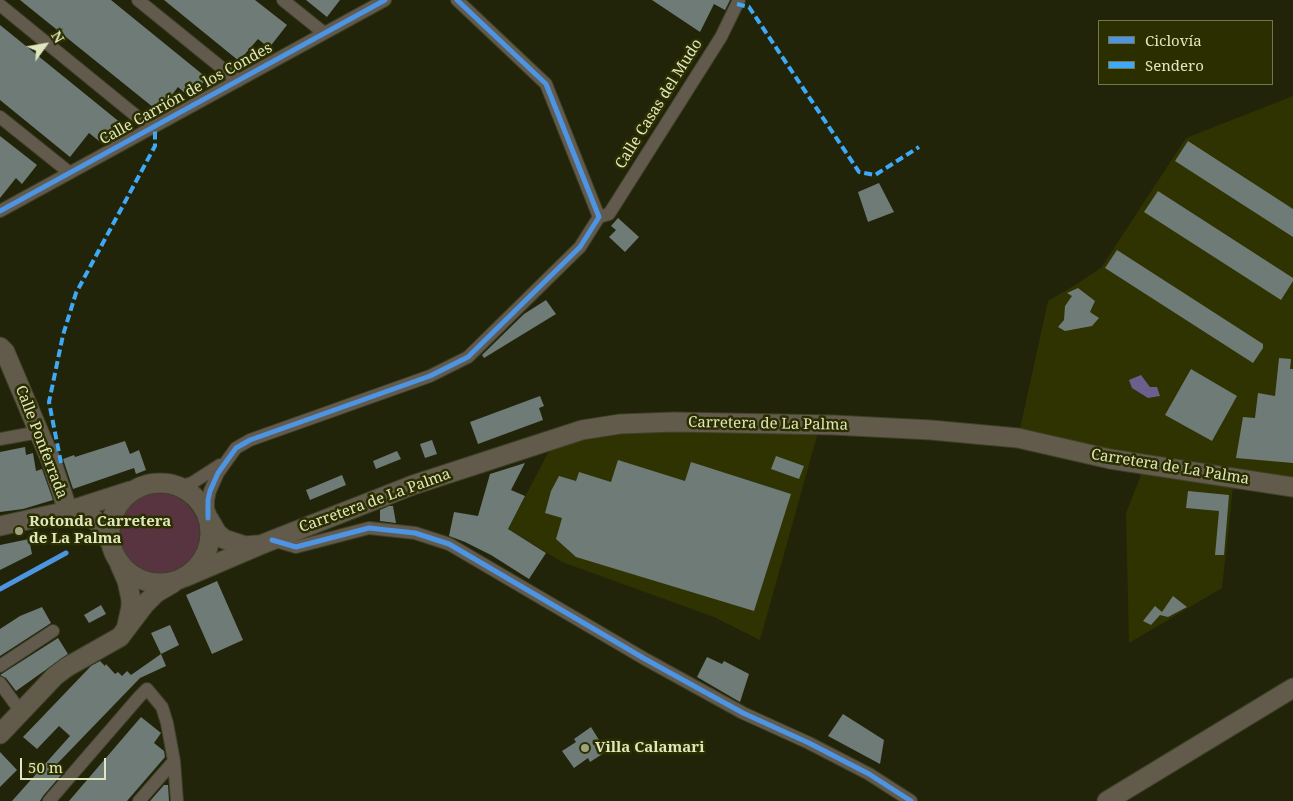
<!DOCTYPE html>
<meta charset="utf-8">
<style>
body{margin:0}
#map{position:relative;width:1293px;height:801px;overflow:hidden;background:#22240a;font-family:"Noto Serif",serif}
canvas{display:block}
.legend{position:absolute;left:1098px;top:20px;width:175px;height:65px;box-sizing:border-box;background:#2b2f00;border:1px solid #73784c;margin:0;padding:6px 9px;list-style:none;font-size:15px;color:#e0e6bd}
.legend li{display:flex;align-items:center;gap:10px;height:25px}
.legend b{width:25px;border:1px solid #73784c}
.north{position:absolute;left:20px;top:20px;width:50px;height:50px;-webkit-text-stroke:4px #2b2f00;paint-order:stroke;rotate:58deg;font-size:14px;font-weight:700;line-height:20px;text-align:center;color:#e0e6bd}
.north::after{content:'';display:block;margin:auto;width:18px;height:22px;background:#e0e6bd;clip-path:polygon(50% 0,100% 100%,50% 72%,0 100%)}
.scale{position:absolute;left:20px;top:758px;width:86px;height:22px;box-sizing:border-box;border:2px solid #e0e6bd;border-top:0;padding-left:6px;font-size:15px;line-height:18px;white-space:nowrap;color:#e0e6bd;-webkit-text-stroke:4px #2b2f00;paint-order:stroke}
</style>
<div id="map">
<canvas width="1293" height="801"></canvas>
<ul class="legend">
<li><b style="height:6px;background:#4d94e3"></b>Ciclovía</li>
<li><b style="height:6px;background:#3fa9f5"></b>Sendero</li>
</ul>
<div class="north">N</div>
<div class="scale">50 m</div>
</div>
<script>
const g = document.querySelector('canvas').getContext('2d');
g.lineJoin = 'round';
function fillPath(path, color) {
  g.fillStyle = color;
  g.fill(path, 'evenodd');
}
function poly(rows) {
  const path = new Path2D();
  for (const r of rows) {
    if (r.length === 3) {
      path.moveTo(r[0] + r[2], r[1]);
      path.arc(r[0], r[1], r[2], 0, 2 * Math.PI);
      continue;
    }
    path.moveTo(r[0], r[1]);
    for (let i = 2; i < r.length; i += 2) path.lineTo(r[i], r[i + 1]);
  }
  return path;
}
function trace(path, color, width, dash) {
  g.strokeStyle = color;
  g.lineWidth = width;
  g.lineCap = dash ? 'butt' : 'round';
  g.setLineDash(dash || []);
  g.stroke(path);
}
function drawText(font, color, halo, rows, align = 'center') {
  g.font = font + ' "Noto Serif",serif';
  g.lineWidth = 5;
  g.setLineDash([]);
  g.textBaseline = 'middle';
  g.strokeStyle = halo;
  g.fillStyle = color;
  for (const [text, x, y, turn = 0] of rows) {
    g.save();
    g.translate(x, y);
    g.rotate((+turn || 0) * Math.PI / 180);
    g.textAlign = isNaN(turn) ? turn : align;
    if (halo) g.strokeText(text, 0, 0);
    g.fillText(text, 0, 0);
    g.restore();
  }
}
fillPath(poly([
 [1293,96,1293,487,1234,478,1222,588,1129,643,1126,513,1145,465,1018,438,1048,301,1075,285,1101,268,1186,138],
 [820,425,760,640,714,617,562,562,508,529,556,438,582,430]
]), '#2f3301');
fillPath(poly([
 [159,534,41]
]), '#57343f');
fillPath(poly([
 [1141,375,1150,387,1157,387,1160,396,1148,398,1132,388,1129,380]
]), '#6b608d');
fillPath(poly([
 [20,0,111,0,207,78,196,91,187,95,178,87,159,112],
 [164,0,255,0,287,25,269,48,258,39,239,61],
 [306,0,340,0,327,17],
 [652,0,730,0,725,10,714,4,700,32],
 [0,25,127,128,121,136,104,145,89,133,70,157,0,100],
 [0,136,37,165,22,184,16,178,0,198],
 [1188,141,1293,209,1293,237,1175,161],
 [879,183,894,212,868,222,858,192],
 [1158,191,1293,278,1293,281,1281,300,1144,212],
 [618,218,639,237,625,252,609,237,616,230,611,226],
 [1117,250,1263,344,1263,348,1253,363,1105,268],
 [1078,288,1095,301,1090,312,1099,318,1092,326,1065,331,1058,327,1064,320,1065,306,1072,296,1067,293],
 [546,300,556,314,484,358,482,355,524,314],
 [1279,358,1291,359,1290,369,1293,369,1293,463,1236,458,1243,417,1255,418,1258,393,1275,396],
 [1191,369,1237,396,1212,441,1165,415],
 [540,396,544,406,539,408,543,420,478,444,470,422],
 [432,440,437,454,425,458,420,444],
 [125,441,130,454,139,450,146,470,136,474,134,468,73,489,63,459,74,455,75,457],
 [25,447,26,455,33,453,36,471,42,469,53,500,23,509,0,512,0,452],
 [397,451,401,459,376,469,373,461],
 [776,456,804,466,799,479,771,469],
 [618,460,685,481,691,462,791,494,754,611,576,557,556,539,562,518,545,513,551,491,559,476,576,481,579,472,611,482],
 [525,463,511,490,525,496,508,529,546,553,529,579,491,555,465,542,449,536,454,512,478,516,490,474],
 [342,475,346,485,310,500,306,490],
 [1188,491,1229,495,1224,555,1215,555,1219,511,1186,508],
 [389,506,393,506,396,523,380,521,380,510],
 [29,539,32,554,0,570,0,545],
 [217,581,243,640,212,654,186,595],
 [1173,596,1187,607,1168,617,1160,615,1151,625,1143,621,1155,606,1162,612],
 [101,605,106,614,89,623,84,615],
 [42,607,51,623,0,656,0,629,20,616],
 [170,625,179,645,161,654,151,633],
 [58,638,68,654,16,691,6,678,0,675],
 [161,654,166,666,140,678,55,766,62,774,43,796,40,801,12,801,70,736,59,726,37,749,23,737,91,666,100,661,105,666,106,664,115,674,118,672,122,676,127,671,131,675],
 [707,657,722,664,724,661,749,674,740,702,697,677],
 [843,714,884,740,880,764,828,736],
 [141,717,161,733,154,743,164,751,165,757,127,801,69,801],
 [591,727,604,748,602,749,604,753,590,762,588,758,574,768,562,751,576,742,574,739],
 [0,752,17,770,0,787],
 [164,785,168,785,169,801,150,801]
]), '#6e7b76');
const minor = poly([
 [138,0,238,81],
 [283,0,324,33],
 [0,5,151,128],
 [0,117,70,173],
 [0,211,385,0],
 [599,217,609,214,721,37,739,0],
 [0,439,39,432],
 [171,484,183,486,192,483,220,465],
 [208,518,208,500,210,491,218,473,236,448,250,440,430,376,468,357,580,247,599,217,546,84,457,0],
 [272,540,296,547,369,528,415,533,449,544,645,659,743,713,809,743,869,774,911,801],
 [0,666,53,631],
 [0,683,21,712],
 [49,801,139,697,147,689,162,707,167,723,174,761,177,801],
 [139,801,174,761]
]);
const secondary = poly([
 [0,347,5,352,52,463,68,511],
 [160,533,50],
 [68,511,94,519,103,528,110,542],
 [209,519,217,533,224,539,245,546,257,545],
 [0,526,68,511,130,491],
 [120,565,127,581,131,599,131,607,127,625],
 [185,577,260,545,413,485,582,430,620,424,674,422,833,425,931,430,1018,438,1110,459,1293,487],
 [0,734,55,676,67,667,120,637,145,604,156,593,173,583],
 [1107,801,1293,688]
]);
trace(minor, '#3f4129', 14);
trace(secondary, '#3f4129', 21);
trace(minor, '#615a4d', 12);
trace(secondary, '#625b4b', 19);
trace(poly([
 [737,4,749,7,859,172,875,175,919,147],
 [61,463,49,402,63,335,76,293,155,146,155,126]
]), '#3fa9f5', 4, [8, 4]);
trace(poly([
 [0,211,385,0],
 [208,518,208,500,210,491,218,473,236,448,250,440,430,376,468,357,580,247,599,217,546,84,457,0],
 [272,540,296,547,369,528,415,533,449,544,645,659,743,713,809,743,869,774,911,801],
 [0,589,66,553]
]), '#4d94e3', 5);
for (const [x, y, r, color] of [
 [19,531,5,"#9ea27e"],
 [585,748,5,"#9ea27e"]
]) {
  const dot = new Path2D();
  dot.arc(x, y, r, 0, 2 * Math.PI);
  g.fillStyle = color;
  g.fill(dot);
  trace(dot, '#2b2f00', 2);
}
drawText('15px', '#e0e6bd', '#2b2f00', [
 ["Calle Carrión de los Condes",186,94,-29],
 ["Calle Casas del Mudo",659,104,-58],
 ["Carretera de La Palma",768,424,1],
 ["Calle Ponferrada",41,442,69],
 ["Carretera de La Palma",1170,467,9],
 ["Carretera de La Palma",375,501,-20]
]);
drawText('bold 15px', '#e0e6bd', '#2b2f00', [
 ["Rotonda Carretera",29,522],
 ["de La Palma",29,539],
 ["Villa Calamari",595,748]
], 'left');
</script>
